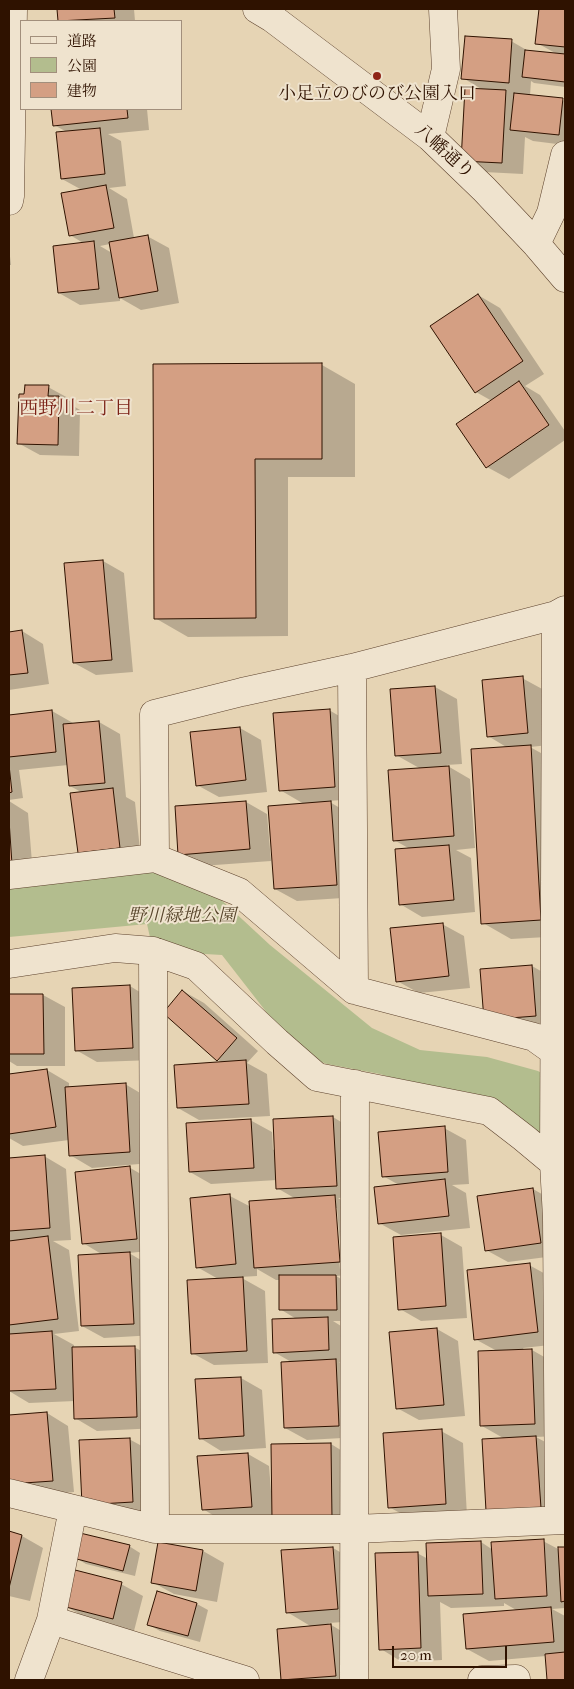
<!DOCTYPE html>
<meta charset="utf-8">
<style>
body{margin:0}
#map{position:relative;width:574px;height:1689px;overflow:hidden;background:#e6d4b4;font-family:"IM FELL French Canon","Noto Serif JP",serif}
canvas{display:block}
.frame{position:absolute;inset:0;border:10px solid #2f1200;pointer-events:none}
.legend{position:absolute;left:20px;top:20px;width:162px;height:90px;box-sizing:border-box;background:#efe3ce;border:1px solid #a28f7c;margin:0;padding:6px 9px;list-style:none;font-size:15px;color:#2f1200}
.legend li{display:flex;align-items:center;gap:10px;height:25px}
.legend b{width:25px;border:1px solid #a28f7c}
.scale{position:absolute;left:392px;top:1646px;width:115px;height:22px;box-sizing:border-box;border:2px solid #2f1200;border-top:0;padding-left:6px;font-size:15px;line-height:18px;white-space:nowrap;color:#2f1200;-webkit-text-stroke:4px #efe3ce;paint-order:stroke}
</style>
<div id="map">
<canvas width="574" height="1689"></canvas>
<div class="frame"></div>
<ul class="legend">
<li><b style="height:6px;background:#efe3ce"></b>道路</li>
<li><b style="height:14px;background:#b3bd8e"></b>公園</li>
<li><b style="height:14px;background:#d49f83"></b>建物</li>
</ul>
<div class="scale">20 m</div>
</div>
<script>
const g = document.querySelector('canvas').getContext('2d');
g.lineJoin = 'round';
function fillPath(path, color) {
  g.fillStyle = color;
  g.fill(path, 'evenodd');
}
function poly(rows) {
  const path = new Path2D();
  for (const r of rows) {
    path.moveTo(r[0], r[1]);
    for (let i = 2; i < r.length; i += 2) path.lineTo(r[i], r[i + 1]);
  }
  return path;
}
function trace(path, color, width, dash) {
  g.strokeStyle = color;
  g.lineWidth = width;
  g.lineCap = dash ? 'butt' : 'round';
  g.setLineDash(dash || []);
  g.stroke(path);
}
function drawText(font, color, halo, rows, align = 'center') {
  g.font = font + ' "IM FELL French Canon","Noto Serif JP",serif';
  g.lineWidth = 4;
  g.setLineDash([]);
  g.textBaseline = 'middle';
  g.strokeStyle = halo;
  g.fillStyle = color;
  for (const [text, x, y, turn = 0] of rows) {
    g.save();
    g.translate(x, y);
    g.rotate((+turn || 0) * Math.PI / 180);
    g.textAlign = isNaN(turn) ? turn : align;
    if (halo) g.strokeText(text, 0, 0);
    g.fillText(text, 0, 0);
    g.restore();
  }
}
fillPath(poly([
 [147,867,216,895,270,945,372,1028,420,1050,487,1057,538,1071,565,1088,565,1185,514,1119,468,1092,419,1086,380,1074,327,1064,299,1054,222,955,153,951,147,924,9,937,9,879]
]), '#b3bd8e');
fillPath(poly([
 [58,9,134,9,135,21,60,21],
 [540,9,565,9,565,87,534,83,531,81,530,96,562,100,565,101,565,145,533,141,525,137,523,174,484,172,463,160,483,90,463,78,511,41,530,52,557,54,537,43],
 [52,109,147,109,149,130,108,134,121,141,126,186,109,188,127,199,134,238,147,236,169,248,179,303,141,310,120,298,120,301,80,305,59,293,85,244,70,235,82,190,62,179,67,132,54,125],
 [110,244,112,253,100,246],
 [9,248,11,265,9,265],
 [478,295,500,308,544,374,525,386,540,395,565,431,565,440,509,479,487,467,492,401,476,392],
 [154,365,322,365,355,384,355,477,288,477,288,636,188,637,155,618],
 [48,387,70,399,70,404,80,410,79,456,40,455,18,443,25,395],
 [103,561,124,573,133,672,96,675,74,663],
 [22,631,43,644,49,684,9,690,9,633],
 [522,678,544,690,549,745,530,747,559,763,565,936,511,939,483,923,508,748,488,736],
 [435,687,457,699,462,764,446,765,470,779,475,848,456,850,471,858,475,912,422,917,400,904,410,849,394,840,421,769,396,755,391,690],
 [329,710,351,723,356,799,328,801,352,815,358,897,297,901,275,889,304,804,280,790],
 [52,711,73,723,99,722,120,734,126,797,135,802,141,860,101,865,79,852,83,793,70,786,68,765,19,770,23,798,9,800,9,716],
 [240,728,261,740,267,792,219,797,197,785],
 [9,801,28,813,33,875,9,877],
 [246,802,267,814,271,861,201,866,179,854],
 [442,924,464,936,470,988,419,993,397,981],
 [532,966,553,978,557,1027,507,1032],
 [130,986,151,999,154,1060,97,1062,76,1050],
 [183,991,204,1003,258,1051,247,1063,267,1074,270,1116,199,1120,178,1108,223,1063,218,1060],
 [9,995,43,995,65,1007,65,1066,17,1066,9,1061],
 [47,1070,69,1083,69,1088,125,1084,147,1097,151,1163,92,1168,70,1155,69,1140,23,1146,9,1138,9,1076],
 [333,1117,354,1130,358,1197,338,1198,356,1209,361,1274,336,1276,357,1288,358,1321,333,1321,349,1331,350,1362,339,1362,357,1373,360,1437,307,1440,285,1428,293,1363,274,1352,298,1320,280,1309,280,1280,276,1280,257,1269,257,1276,240,1277,265,1291,268,1363,214,1365,192,1353,220,1280,197,1267,230,1196,251,1207,296,1199,277,1188,277,1180,211,1184,190,1172,250,1120,272,1132,273,1150],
 [335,1208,337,1208,342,1268,340,1269],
 [444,1128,466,1140,469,1184,452,1185,466,1193,470,1228,401,1235,379,1223,399,1185,383,1176],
 [44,1156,66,1169,71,1240,53,1241,69,1250,79,1331,54,1334,74,1345,74,1349,134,1347,156,1359,158,1428,97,1431,75,1418,75,1401,29,1403,9,1391,9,1159],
 [127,1166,151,1180,158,1250,129,1253,151,1266,155,1335,104,1338,82,1326,103,1255,83,1243],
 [533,1189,554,1201,562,1255,508,1262,486,1250],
 [441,1235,462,1247,467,1318,421,1321,400,1309],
 [529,1265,551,1277,559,1344,523,1348,524,1350,532,1350,553,1362,556,1436,536,1437,558,1449,562,1520,509,1523,505,1439,482,1426,497,1351,475,1339],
 [437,1329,458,1341,465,1416,419,1420,397,1408],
 [241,1378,262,1390,266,1448,221,1451,200,1438],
 [47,1413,68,1426,74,1492,25,1497,9,1487,9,1417],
 [441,1431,463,1443,467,1516,411,1519,389,1507],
 [129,1439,151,1451,154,1514,104,1516],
 [331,1444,352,1457,354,1530,224,1522,203,1509,248,1454,269,1466,271,1491,273,1491],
 [9,1533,22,1536,43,1548,30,1601,9,1596],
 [543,1541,560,1550,560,1548,565,1548,565,1608,552,1609,565,1616,565,1680,549,1680,546,1656,489,1661,467,1649,518,1611,504,1603,504,1606,451,1608,440,1602,442,1660,402,1662,381,1649,417,1553,428,1559,481,1542,493,1550],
 [129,1546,140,1553,135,1576,86,1564,74,1557],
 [333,1548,354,1560,359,1621,328,1623,353,1638,356,1680,282,1680,278,1630,312,1627,287,1612],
 [203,1551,224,1563,217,1602,174,1594,152,1582],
 [121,1584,143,1596,134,1631,88,1619,67,1607],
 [158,1593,197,1604,208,1610,200,1642,160,1631,149,1625]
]), '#0003');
const building = poly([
 [57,9,114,9,115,18,58,21,57,9],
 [539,9,565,9,565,47,535,44,539,9],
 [465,36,512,39,509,83,461,79,465,36],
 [525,50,565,54,565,82,522,77,525,50],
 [465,88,506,90,502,163,461,161,465,88],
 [514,93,563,98,559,135,510,130,514,93],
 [51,109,127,109,128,118,53,126,51,109],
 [100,128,105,174,61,179,56,132,100,128],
 [106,185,114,228,69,236,61,193,106,185],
 [148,235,158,291,119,298,109,242,148,235],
 [94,241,99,289,58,293,53,246,94,241],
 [478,294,523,361,475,393,430,326,478,294],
 [322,363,322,459,255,459,256,618,154,619,153,364,322,363],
 [519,381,549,425,486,468,456,424,519,381],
 [25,385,49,385,48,396,59,396,58,445,17,444,19,394,24,394,25,385],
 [103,560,112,660,73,663,64,563,103,560],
 [22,630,28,673,9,675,9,632,22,630],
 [523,676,528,733,487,737,482,680,523,676],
 [435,686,441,753,395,756,390,689,435,686],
 [330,709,335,787,279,791,273,713,330,709],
 [52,710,56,752,9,757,9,715,52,710],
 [99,721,105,783,69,786,63,724,99,721],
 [240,727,246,780,196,786,190,732,240,727],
 [531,745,541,920,481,924,471,749,531,745],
 [9,765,12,792,9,793,9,765],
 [449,766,454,836,393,841,388,770,449,766],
 [113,788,120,848,78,853,70,793,113,788],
 [246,801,250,849,178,855,175,806,246,801],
 [331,801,337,885,274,889,268,806,331,801],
 [9,820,12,864,9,864,9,820],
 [449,845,454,900,399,905,395,849,449,845],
 [443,923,449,976,396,982,390,928,443,923],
 [532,965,536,1016,484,1020,480,969,532,965],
 [130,985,133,1048,75,1051,72,988,130,985],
 [182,990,237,1038,217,1061,163,1013,182,990],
 [9,994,43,994,44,1054,9,1054,9,994],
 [246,1060,249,1104,177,1108,174,1065,246,1060],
 [47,1069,56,1127,9,1134,9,1074,47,1069],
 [126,1083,130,1152,69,1156,65,1087,126,1083],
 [333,1116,337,1186,276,1189,273,1119,333,1116],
 [251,1119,254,1168,189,1172,186,1123,251,1119],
 [445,1126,448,1172,382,1177,378,1132,445,1126],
 [45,1155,50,1228,9,1231,9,1158,45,1155],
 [130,1166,137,1239,82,1244,75,1172,130,1166],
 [445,1179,449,1216,378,1224,374,1187,445,1179],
 [533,1188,541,1243,485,1251,477,1196,533,1188],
 [230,1194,236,1264,196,1268,190,1198,230,1194],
 [335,1195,340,1262,254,1268,249,1201,335,1195],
 [441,1233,446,1306,398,1310,393,1237,441,1233],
 [48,1236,58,1319,9,1325,9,1241,48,1236],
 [130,1252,134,1324,81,1326,78,1255,130,1252],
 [530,1263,538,1332,474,1340,467,1270,530,1263],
 [279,1275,336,1275,337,1310,279,1310,279,1275],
 [243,1277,247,1351,191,1354,187,1280,243,1277],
 [328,1317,329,1350,273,1353,272,1319,328,1317],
 [437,1328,444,1405,396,1409,389,1332,437,1328],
 [52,1331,56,1389,9,1391,9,1334,52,1331],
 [135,1346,137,1417,74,1419,72,1347,135,1346],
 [532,1349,535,1424,480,1426,478,1351,532,1349],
 [336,1359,339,1426,284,1428,281,1362,336,1359],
 [241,1377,244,1436,199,1439,195,1379,241,1377],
 [47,1412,53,1481,9,1484,9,1415,47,1412],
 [442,1429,446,1504,388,1508,383,1433,442,1429],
 [536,1436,541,1508,486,1511,482,1439,536,1436],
 [130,1438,133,1502,82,1505,79,1440,130,1438],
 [331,1443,332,1518,272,1519,271,1444,331,1443],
 [248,1453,252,1507,202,1510,197,1456,248,1453],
 [9,1531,22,1535,9,1588,9,1531],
 [80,1533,130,1545,123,1571,73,1558,80,1533],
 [544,1539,547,1596,495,1599,491,1542,544,1539],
 [481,1541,483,1594,428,1596,426,1543,481,1541],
 [158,1542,203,1550,196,1591,151,1583,158,1542],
 [333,1547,338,1609,286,1613,281,1550,333,1547],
 [558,1547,565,1547,565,1601,561,1602,558,1547],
 [418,1552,421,1648,379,1650,375,1553,418,1552],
 [75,1570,122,1582,113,1619,66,1607,75,1570],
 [157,1591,197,1603,188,1636,147,1625,157,1591],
 [551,1607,554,1642,466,1649,463,1614,551,1607],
 [331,1624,336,1676,281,1680,277,1629,331,1624],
 [565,1652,565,1680,547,1680,545,1654,565,1652]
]);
fillPath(building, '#d49f83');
trace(building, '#2f1200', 1);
const minor = poly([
 [257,9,272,18,430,137,484,189,536,244,565,278],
 [430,137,446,69,443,9],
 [9,201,10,196,13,9],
 [536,244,551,213,565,155],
 [565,610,556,615,352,668,242,692,154,714,155,858,239,892,354,990,534,1037,555,1052,565,1063],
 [352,668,354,990],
 [9,875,155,858],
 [153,951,155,1529],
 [9,964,115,948,153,951,196,966,277,1042,317,1077,489,1111,524,1138,554,1163,557,1218,565,1215],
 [554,1163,556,615],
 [557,1218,559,1520],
 [9,1493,155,1529,355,1529,565,1520],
 [51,1620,245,1680],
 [29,1680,51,1620,73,1509],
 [354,1680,355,1084],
 [482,1680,516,1679]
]);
trace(minor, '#5d422d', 29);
trace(minor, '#efe3ce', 28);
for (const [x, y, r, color] of [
 [377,76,5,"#8f2418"]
]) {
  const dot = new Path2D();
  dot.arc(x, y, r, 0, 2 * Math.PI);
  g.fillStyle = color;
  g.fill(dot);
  trace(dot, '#efe3ce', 2);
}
drawText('18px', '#2f1200', '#efe3ce', [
 ["小足立のびのび公園入口",377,95]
]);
drawText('18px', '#2f1200', '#efe3ce', [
 ["八幡通り",444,152,42]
]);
drawText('italic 18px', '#57452b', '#efe3ce', [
 ["野川緑地公園",182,917]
]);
drawText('19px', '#7a1f14', '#efe3ce', [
 ["西野川二丁目",76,409]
]);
</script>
